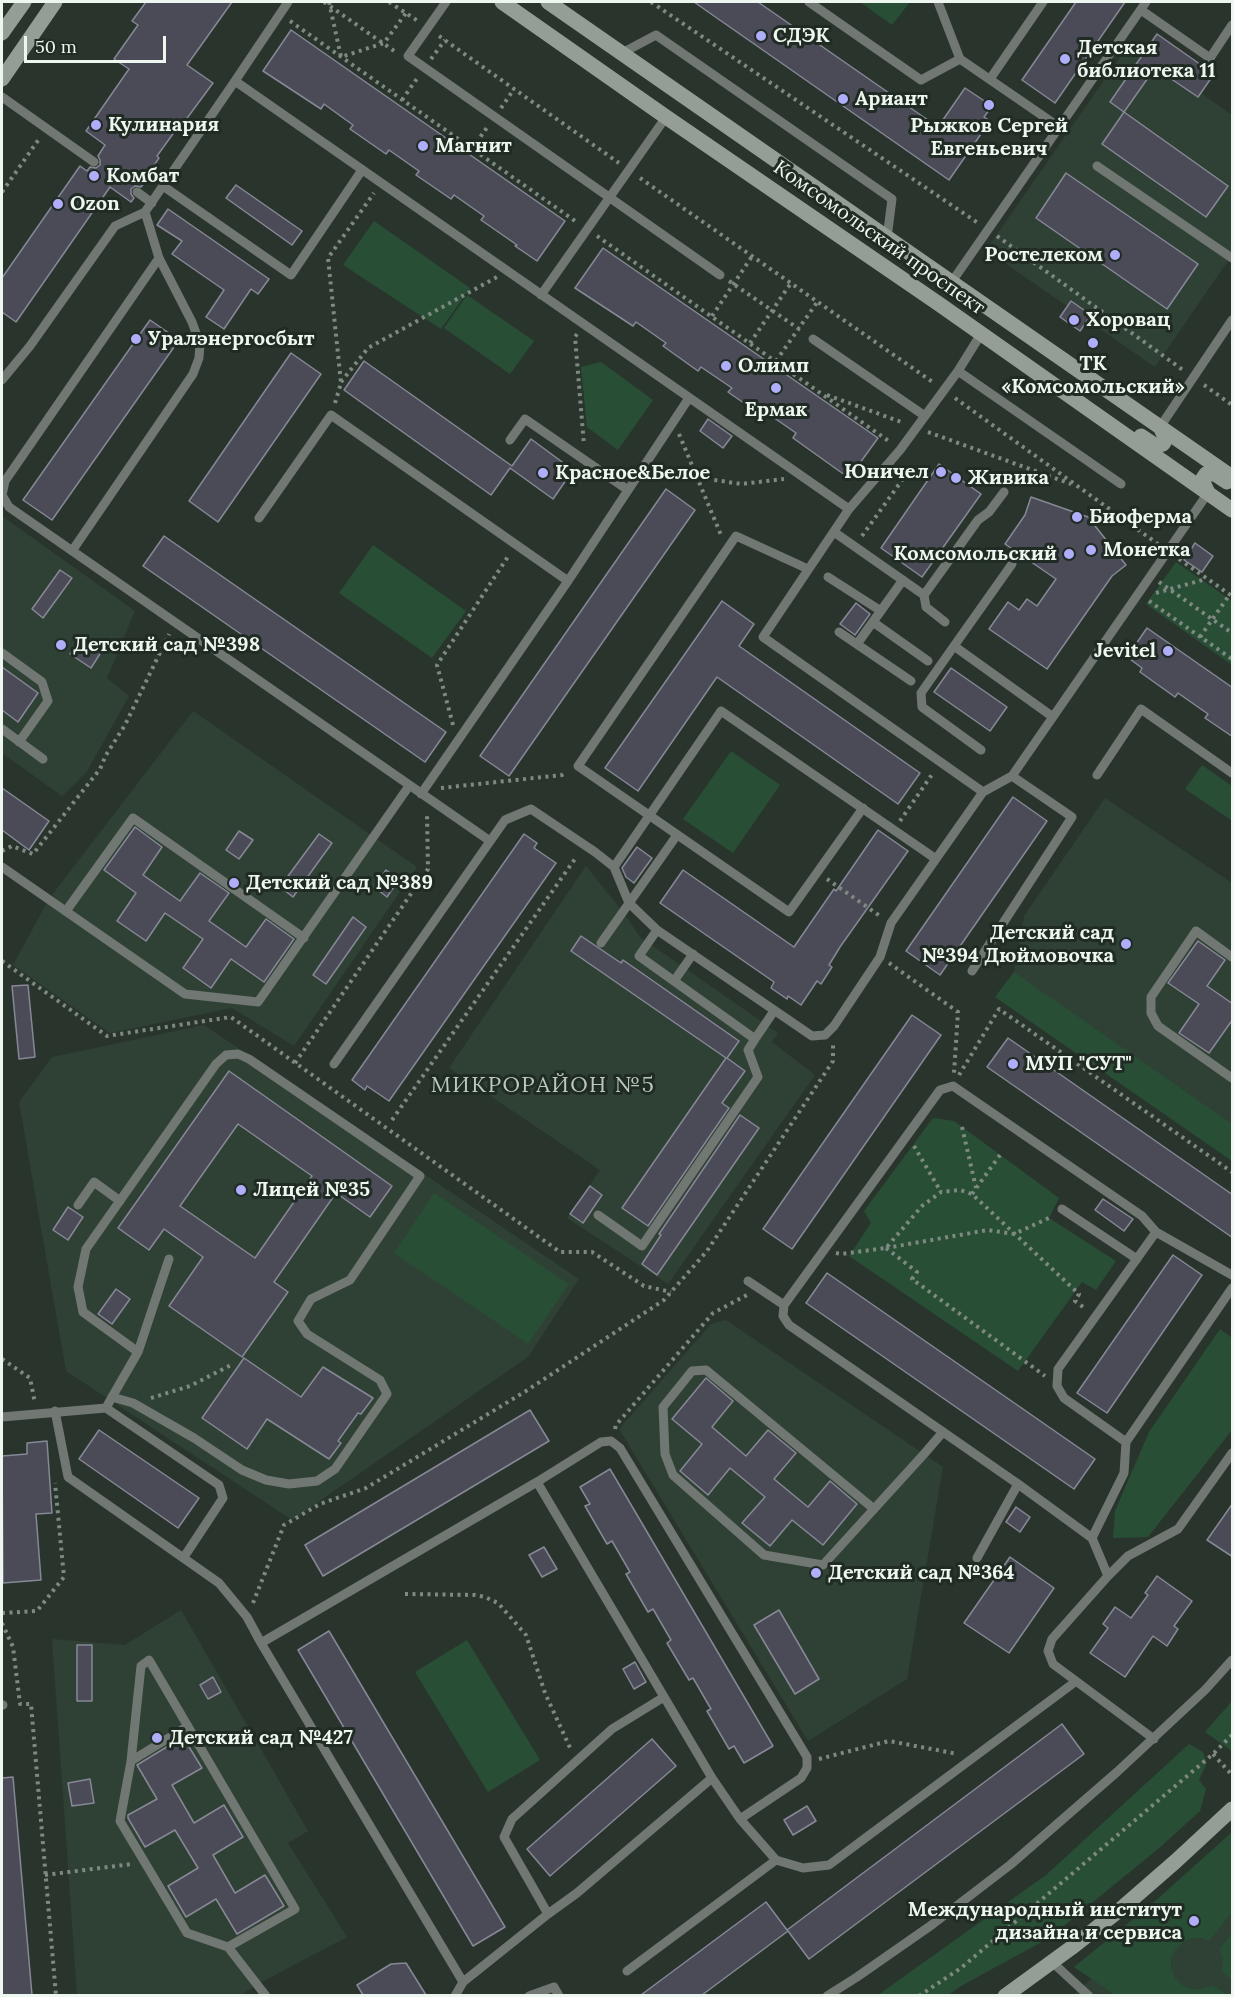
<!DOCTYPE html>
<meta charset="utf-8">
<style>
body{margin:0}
#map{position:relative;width:1234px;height:1997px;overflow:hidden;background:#29352c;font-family:Lora,serif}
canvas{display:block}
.frame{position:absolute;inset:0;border:3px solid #eef6f0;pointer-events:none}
.scale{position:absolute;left:24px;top:36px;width:142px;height:27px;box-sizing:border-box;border:3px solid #eef6f0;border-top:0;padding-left:8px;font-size:18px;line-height:21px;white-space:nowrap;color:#eef6f0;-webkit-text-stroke:4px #1f2b23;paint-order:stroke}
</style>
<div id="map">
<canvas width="1234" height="1997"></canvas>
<div class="frame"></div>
<div class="scale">50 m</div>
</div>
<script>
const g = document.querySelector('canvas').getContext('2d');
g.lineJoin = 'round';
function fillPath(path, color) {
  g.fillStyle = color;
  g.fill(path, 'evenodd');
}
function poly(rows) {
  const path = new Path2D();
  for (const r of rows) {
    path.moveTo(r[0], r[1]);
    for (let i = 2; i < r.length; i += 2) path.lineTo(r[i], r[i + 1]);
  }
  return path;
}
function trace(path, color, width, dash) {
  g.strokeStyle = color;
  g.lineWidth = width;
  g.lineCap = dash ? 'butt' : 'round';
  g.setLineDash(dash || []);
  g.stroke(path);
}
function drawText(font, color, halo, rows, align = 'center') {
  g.font = font + ' Lora,serif';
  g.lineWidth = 6;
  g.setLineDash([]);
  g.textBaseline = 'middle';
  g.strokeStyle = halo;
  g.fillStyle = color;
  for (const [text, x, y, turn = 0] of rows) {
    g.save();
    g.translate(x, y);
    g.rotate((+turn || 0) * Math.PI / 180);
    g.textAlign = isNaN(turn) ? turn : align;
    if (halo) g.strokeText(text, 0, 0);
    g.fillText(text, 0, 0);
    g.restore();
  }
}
fillPath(poly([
 [1130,43,1232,115,1232,255,1155,367,986,250],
 [2,516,135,611,107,678,129,696,86,773,62,796,2,753],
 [193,711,417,867,294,1046,232,1008,110,1033,13,965,49,899],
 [1105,798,1232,883,1232,1130,1013,978,1024,916],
 [586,866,623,912,640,937,778,1033,772,1042,815,1075,668,1284,567,1218,600,1170,449,1068],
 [204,1025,579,1279,528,1357,292,1520,66,1371,19,1102,52,1057],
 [726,1320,943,1467,907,1679,808,1741,619,1429,711,1324],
 [181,1610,308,1831,288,1843,347,1937,258,1984,241,1995,77,1995,52,1639,125,1645],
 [1232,1853,1232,1995,1072,1996,1080,1989]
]), '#2f4034');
fillPath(poly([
 [860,2,910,2,892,25],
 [374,221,470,288,441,329,343,265],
 [467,295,534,341,510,374,444,328],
 [601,362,653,400,618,450,587,427,581,367],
 [373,545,466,611,432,658,339,593],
 [1176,562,1232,601,1232,665,1146,604],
 [731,751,780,785,733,853,683,819],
 [1202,765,1232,786,1232,817,1231,820,1185,789],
 [1014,972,1232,1124,1232,1161,995,997],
 [933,1118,954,1121,1059,1198,1049,1218,1116,1261,1096,1290,1082,1282,1018,1371,849,1256,871,1223,864,1211],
 [434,1193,569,1284,528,1344,394,1253],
 [1220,1329,1232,1338,1232,1430,1148,1537,1113,1538,1115,1511,1149,1432],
 [467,1640,540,1760,488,1792,415,1672],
 [1232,1701,1232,1751,1205,1732],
 [1189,1744,1203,1752,1207,1763,1199,1780,1206,1789,1200,1811,1158,1849,1049,1938,961,1986,948,1995,878,1995,1046,1875],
 [1231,1833,1232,1834,1232,1912,1209,1941,1203,1938,1192,1938,1183,1942,1176,1949,1171,1958,1171,1968,1175,1978,1182,1985,1191,1989,1202,1989,1213,1985,1227,1995,1115,1995,1074,1967,1153,1903],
 [1232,1933,1232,1980,1222,1972,1223,1959,1219,1949]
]), '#284e36');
const building = poly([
 [146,2,232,2,187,65,213,83,182,125,180,124,157,156,159,158,143,181,145,182,141,187,135,186,131,189,131,194,134,198,131,202,110,187,16,322,2,312,2,278,80,166,87,171,90,167,96,168,100,165,100,160,98,156,105,145,86,131,129,69,114,59,138,25,132,21,146,2],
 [694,2,758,2,938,127,965,88,992,106,984,117,990,121,949,180,694,2],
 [1076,2,1125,2,1055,103,1022,80,1076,2],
 [291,30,565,221,537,261,515,246,517,245,481,220,484,216,454,195,451,199,416,175,419,171,389,150,386,154,350,129,353,125,324,104,321,109,263,71,291,30],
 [1157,34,1214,74,1198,97,1155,68,1124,112,1110,102,1157,34],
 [1124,112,1228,186,1206,217,1102,144,1124,112],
 [1066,173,1198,264,1167,309,1036,218,1066,173],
 [236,185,302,231,292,245,226,198,236,185],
 [168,209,269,279,258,294,251,289,224,329,206,317,224,290,172,254,182,241,157,225,168,209],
 [603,248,878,438,849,478,793,438,796,433,767,413,764,417,728,392,732,388,701,367,698,371,663,346,666,343,636,322,633,326,575,288,603,248],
 [1071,301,1091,315,1080,331,1060,317,1071,301],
 [150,320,179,340,52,520,23,500,150,320],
 [291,353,321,374,218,522,189,501,291,353],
 [364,361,512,466,531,439,573,470,553,499,510,468,491,495,344,390,364,361],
 [708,419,732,436,723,448,700,431,708,419],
 [939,464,981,494,922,577,881,548,939,464],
 [666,489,695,510,509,776,480,756,666,489],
 [1031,497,1088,517,1126,565,1112,576,1047,669,989,629,1008,602,1019,610,1027,599,1037,606,1056,579,1005,544,1025,515,1031,497],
 [164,536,446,732,425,762,143,566,164,536],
 [1195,543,1213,556,1202,572,1184,560,1195,543],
 [60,570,72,578,43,618,32,609,60,570],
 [722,601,754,624,739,646,920,773,898,804,717,677,638,791,605,768,722,601],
 [856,603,870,614,855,635,840,624,856,603],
 [1147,628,1233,688,1233,737,1205,718,1208,714,1178,693,1175,697,1140,672,1142,668,1127,657,1147,628],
 [82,635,103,649,91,668,70,654,82,635],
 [2,667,38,693,18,722,2,710,2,667],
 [951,668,1007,707,990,731,934,692,951,668],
 [2,788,49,821,29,850,2,830,2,788],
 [1013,797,1047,821,940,975,906,951,1013,797],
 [135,827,162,847,143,875,180,901,200,873,229,893,209,921,246,947,266,919,294,939,264,982,231,959,211,988,183,968,203,939,165,913,146,941,117,921,136,893,104,870,135,827],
 [878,830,908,851,840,947,829,965,832,967,821,984,817,981,801,1005,788,996,787,999,771,988,774,982,660,903,683,870,794,947,834,889,836,891,878,830],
 [239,831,253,840,239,859,226,850,239,831],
 [319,834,332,843,293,897,280,887,319,834],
 [524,834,537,843,534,848,556,863,389,1101,367,1086,365,1090,352,1080,524,834],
 [637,847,652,858,634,883,626,877,622,868,637,847],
 [386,870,399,879,387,897,374,887,386,870],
 [353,917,366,927,326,984,313,975,353,917],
 [581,936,621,963,623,960,739,1041,727,1058,745,1071,722,1103,729,1108,648,1226,622,1208,726,1058,571,951,581,936],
 [1198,941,1225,960,1207,986,1233,1004,1233,1019,1209,1053,1179,1033,1199,1004,1168,983,1198,941],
 [28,985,35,1057,19,1059,12,986,28,985],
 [912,1015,941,1035,792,1249,763,1229,912,1015],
 [1008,1038,1233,1195,1233,1238,987,1067,1008,1038],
 [229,1071,392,1186,370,1217,336,1193,274,1282,288,1292,242,1357,169,1306,203,1257,164,1229,149,1250,118,1228,229,1071],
 [238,1124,312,1176,255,1258,180,1206,238,1124],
 [740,1115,759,1128,657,1275,642,1264,661,1235,659,1234,740,1115],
 [590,1186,602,1195,583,1223,570,1214,590,1186],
 [1103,1199,1133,1219,1124,1231,1095,1210,1103,1199],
 [68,1207,83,1217,68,1240,53,1230,68,1207],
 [1173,1255,1202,1275,1107,1413,1077,1393,1173,1255],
 [827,1273,1095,1459,1074,1489,806,1303,827,1273],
 [116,1289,130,1299,112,1324,98,1314,116,1289],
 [244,1358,301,1397,323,1367,373,1398,361,1414,358,1413,338,1441,341,1443,329,1459,267,1419,247,1449,202,1418,244,1358],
 [706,1378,733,1401,712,1427,746,1456,768,1430,796,1453,774,1479,808,1507,830,1481,857,1504,823,1545,792,1520,770,1546,742,1523,765,1497,730,1468,708,1495,680,1471,702,1444,672,1419,706,1378],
 [530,1410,549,1441,323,1576,305,1545,530,1410],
 [99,1430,199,1498,178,1528,79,1459,99,1430],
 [47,1441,52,1513,36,1514,41,1580,3,1583,2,1456,27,1454,27,1443,47,1441],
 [610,1469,773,1746,744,1763,734,1746,729,1749,707,1711,711,1709,693,1678,689,1680,667,1643,671,1640,653,1609,648,1612,626,1574,630,1572,612,1541,607,1544,585,1506,590,1504,580,1487,610,1469],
 [1233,1503,1233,1557,1207,1540,1233,1503],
 [1016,1507,1030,1517,1020,1532,1006,1522,1016,1507],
 [544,1547,557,1569,542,1577,529,1555,544,1547],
 [1010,1557,1054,1588,1009,1653,964,1623,1010,1557],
 [1157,1576,1192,1601,1174,1626,1178,1629,1167,1646,1153,1636,1125,1677,1090,1653,1108,1628,1103,1624,1115,1607,1131,1618,1148,1595,1145,1593,1157,1576],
 [779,1610,819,1679,795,1694,754,1625,779,1610],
 [329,1631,505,1927,473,1946,298,1650,329,1631],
 [77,1645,92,1645,92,1701,77,1701,77,1645],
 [635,1662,646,1682,634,1689,623,1669,635,1662],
 [213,1677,221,1692,208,1699,200,1685,213,1677],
 [1062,1724,1084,1754,809,1959,788,1931,702,1995,641,1995,766,1902,787,1930,1062,1724],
 [183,1737,202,1768,172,1785,194,1823,224,1805,243,1837,213,1855,235,1893,265,1875,284,1906,237,1934,216,1899,186,1917,168,1886,198,1868,175,1830,145,1847,128,1818,128,1815,157,1799,137,1765,183,1737],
 [652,1739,676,1766,550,1876,527,1849,652,1739],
 [13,1777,32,1995,2,1995,2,1778,13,1777],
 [90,1779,94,1803,72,1806,68,1783,90,1779],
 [807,1806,816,1821,793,1835,784,1820,807,1806],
 [406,1963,426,1995,363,1995,357,1985,391,1964,406,1963]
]);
fillPath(building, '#4b4b58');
trace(building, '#878896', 1.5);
trace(poly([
 [324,2,397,53],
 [329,2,341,57,384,43,406,13],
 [389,2,418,21],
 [651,2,978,223],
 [290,21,578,223],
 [439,36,619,163],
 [431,59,445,40],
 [402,100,418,77],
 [501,108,514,89],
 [472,149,488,126],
 [640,178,934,383],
 [2,192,39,139],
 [597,236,890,442],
 [997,236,1183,370],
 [729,281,802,331],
 [712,316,753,255],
 [577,334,575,337,584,445],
 [750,343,791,283],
 [776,361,818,301],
 [341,382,368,348,497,277],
 [1204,385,1232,405],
 [827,395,904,423],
 [955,398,1158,544],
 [335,403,341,383,328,258,374,193],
 [928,432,1071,484],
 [679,434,721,535],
 [655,471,741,484,784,479],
 [862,536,910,469],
 [1179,559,1232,596],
 [1159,582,1232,633],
 [1156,593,1206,579],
 [1149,601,1232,659],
 [1200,637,1230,594],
 [453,725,437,665,509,555],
 [441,788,562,775,567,772],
 [900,821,933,773],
 [2,851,12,846,33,854,100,769,106,755,125,725,169,634],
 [827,879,880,916],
 [2,961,107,1036,231,1017,560,1252,592,1252,644,1286,671,1292],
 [889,963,958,1012,954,1073],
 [295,1063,428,869,427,814],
 [959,1075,999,1009,1232,1172],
 [392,1120,577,856],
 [962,1127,976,1188],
 [914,1146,941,1192],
 [972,1194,1000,1155],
 [886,1248,917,1272,912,1279,1045,1376],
 [886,1248,988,1230,1014,1234,1049,1218],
 [836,1253,841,1254,886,1248,922,1206,941,1192,960,1190,972,1194,1079,1294,1075,1301,1086,1309],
 [2,1359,30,1378,35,1403],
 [151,1398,190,1386,231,1365],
 [615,1429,616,1425,713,1313,747,1295],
 [405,1594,475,1595,485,1597,498,1603,526,1635,545,1693,571,1750],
 [253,1603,284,1525,320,1504,366,1488,526,1391,664,1300,707,1251,833,1061,833,1045],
 [2,1613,37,1611,64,1577,55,1483],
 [2,1623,13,1647,20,1704,31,1704,56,1996],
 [1213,1754,1232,1775],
 [819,1759,889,1741,958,1754],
 [45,1875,132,1864],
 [919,1996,961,1968,1213,1754,1232,1735]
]), '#7e8981', 4, [3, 4.5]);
trace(poly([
 [446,2,408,56,720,275],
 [809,2,921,80,960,59,1059,127],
 [938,2,960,59],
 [1141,10,1210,58,1232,25],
 [622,53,656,35,892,199,887,238],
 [990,79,1043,2],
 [235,81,288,2],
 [2,97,94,162],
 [1097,166,1232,258],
 [163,186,291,275,362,170],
 [137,192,152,203],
 [159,258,5,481,2,495,9,507,490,841],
 [951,283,1146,2],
 [541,295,666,117],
 [981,334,958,371,900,450,849,509,763,637,983,792],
 [813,339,925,416],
 [958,371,1121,484],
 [2,380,30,346,115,226,145,212,235,81,849,509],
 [1160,427,1232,320],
 [510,440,525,419,628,490],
 [259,518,331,415,568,581],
 [834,532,924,595,978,520,989,512,1004,492],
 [72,551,193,374,199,358,200,344,192,322,159,258,145,212],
 [1012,564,954,646,1053,717],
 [808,569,736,536,578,766,789,912,863,808],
 [828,577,881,611],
 [924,595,926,607,945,622],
 [873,622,928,661],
 [839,632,911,681],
 [857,644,903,580],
 [954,646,921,693,922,707,981,750],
 [2,653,42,682,48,701,19,742],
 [2,729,43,759],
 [1097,775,1141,709,1232,773],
 [421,794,568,581,689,398],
 [936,859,721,711,614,867,629,903,657,930,812,1036,825,1035,834,1026,880,957,891,923,983,792,1012,776,1208,493],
 [2,867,185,994,258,1002,409,786],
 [66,911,133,818,304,938],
 [601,943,677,835],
 [1232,957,1196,931,1151,997,1151,1013,1158,1026,1232,1078],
 [972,971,1072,817,1012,776],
 [674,981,693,954],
 [755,1039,774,1011],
 [334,1064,505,820,531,809,595,852,614,867],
 [78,1205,94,1182,120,1201],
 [1062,1209,1137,1259],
 [598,1215,642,1246,758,1077,748,1050,755,1039,639,956,657,930],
 [748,1281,784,1305],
 [138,1352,169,1259],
 [106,1408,112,1397,138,1352,83,1312,78,1287,86,1249,216,1064,226,1055,238,1054,249,1059,420,1176,350,1280,311,1299,298,1321,307,1334,380,1380,387,1394,335,1469,317,1481,289,1484,266,1480,242,1470,194,1438,133,1403,112,1397],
 [55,1411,68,1477,219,1583,247,1617,261,1643],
 [2,1417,106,1408,219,1485,223,1498,184,1557],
 [1126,1442,1232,1288],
 [537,1482,601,1442,611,1441,620,1448,807,1757,807,1768,801,1778,740,1819],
 [874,1509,706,1370,692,1371,663,1407,665,1454,673,1475,764,1555,823,1565,874,1509,924,1454,943,1432],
 [1092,1538,1124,1473,1126,1442,1064,1398,1057,1386,1058,1369,1156,1232,1232,1275],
 [977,1558,1018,1484],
 [1108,1576,1128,1556,1178,1529,1232,1453],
 [2,1705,3,1705],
 [1154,1739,1053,1664,1048,1651,1052,1639,1108,1576,1092,1538,1018,1484,789,1325,783,1316,784,1305,940,1090,953,1086,1142,1216,1156,1232],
 [131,1761,188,1726],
 [548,1914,577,1893,712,1778],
 [228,1947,295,1909,149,1660,141,1666,131,1761,120,1821,187,1933,228,1947,266,1996],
 [1052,1962,1089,1996],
 [627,1971,776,1860,803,1868,829,1865,1075,1682],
 [463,1982,261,1643,537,1482,712,1778,740,1819,776,1860],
 [455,1996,463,1982,548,1914,504,1837,512,1819,612,1729,664,1697],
 [529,1996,554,1987,559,1996],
 [827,1996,857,1977,933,1924,1010,1865,1117,1772,1205,1690,1232,1660]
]), '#717772', 9);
trace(poly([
 [502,2,666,117,939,304,1232,510],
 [548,2,1232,477],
 [2,33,24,2],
 [2,79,55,2],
 [1141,436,1156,446,1163,444,1166,439,1160,427],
 [1208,493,1202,480,1206,474,1215,474,1227,482],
 [1005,1996,1071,1948,1122,1908,1176,1861,1232,1809]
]), '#949e97', 15);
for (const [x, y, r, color] of [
 [761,36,6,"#b0aefa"],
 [1065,59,6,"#b0aefa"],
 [843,99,6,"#b0aefa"],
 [989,105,6,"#b0aefa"],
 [96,125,6,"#b0aefa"],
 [423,146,6,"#b0aefa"],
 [94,176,6,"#b0aefa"],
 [58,204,6,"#b0aefa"],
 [1115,255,6,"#b0aefa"],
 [1074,320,6,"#b0aefa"],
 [136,339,6,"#b0aefa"],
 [1093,343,6,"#b0aefa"],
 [726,366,6,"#b0aefa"],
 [776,388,6,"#b0aefa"],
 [941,472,6,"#b0aefa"],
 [543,473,6,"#b0aefa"],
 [956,478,6,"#b0aefa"],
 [1077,517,6,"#b0aefa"],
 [1091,550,6,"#b0aefa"],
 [1069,554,6,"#b0aefa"],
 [61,645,6,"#b0aefa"],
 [1168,651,6,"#b0aefa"],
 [234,883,6,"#b0aefa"],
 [1126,944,6,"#b0aefa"],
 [1013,1064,6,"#b0aefa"],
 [241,1190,6,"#b0aefa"],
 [816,1573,6,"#b0aefa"],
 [157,1738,6,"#b0aefa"],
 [1194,1921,6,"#b0aefa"]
]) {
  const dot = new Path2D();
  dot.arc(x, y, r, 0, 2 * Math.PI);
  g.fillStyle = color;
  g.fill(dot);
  trace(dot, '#1f2b23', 2);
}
drawText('bold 20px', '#eef6f0', '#1f2b23', [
 ["СДЭК",773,36],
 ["Детская",1077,48],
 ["библиотека 11",1077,71],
 ["Ариант",855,99],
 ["Кулинария",108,125],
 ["Рыжков Сергей",989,126,"center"],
 ["Евгеньевич",989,149,"center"],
 ["Магнит",435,146],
 ["Комбат",106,176],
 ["Ozon",70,204],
 ["Ростелеком",1103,255,"right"],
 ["Хоровац",1086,320],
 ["Уралэнергосбыт",148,339],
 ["ТК",1093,364,"center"],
 ["«Комсомольский»",1093,387,"center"],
 ["Олимп",738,366],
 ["Ермак",776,410,"center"],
 ["Юничел",929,472,"right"],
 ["Красное&Белое",555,473],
 ["Живика",968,478],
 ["Биоферма",1089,517],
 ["Монетка",1103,550],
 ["Комсомольский",1057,554,"right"],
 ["Детский сад №398",73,645],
 ["Jevitel",1156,651,"right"],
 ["Детский сад №389",246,883],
 ["Детский сад",1114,933,"right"],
 ["№394 Дюймовочка",1114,956,"right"],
 ["МУП \"СУТ\"",1025,1064],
 ["Лицей №35",253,1190],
 ["Детский сад №364",828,1573],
 ["Детский сад №427",169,1738],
 ["Международный институт",1182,1910,"right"],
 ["дизайна и сервиса",1182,1933,"right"]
], 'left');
drawText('20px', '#eef6f0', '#1f2b23', [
 ["Комсомольский проспект",879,238,35]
]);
g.letterSpacing = '1.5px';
drawText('22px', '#bac9be', '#1f2b23', [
 ["МИКРОРАЙОН №5",543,1086]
]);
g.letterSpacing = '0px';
</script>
